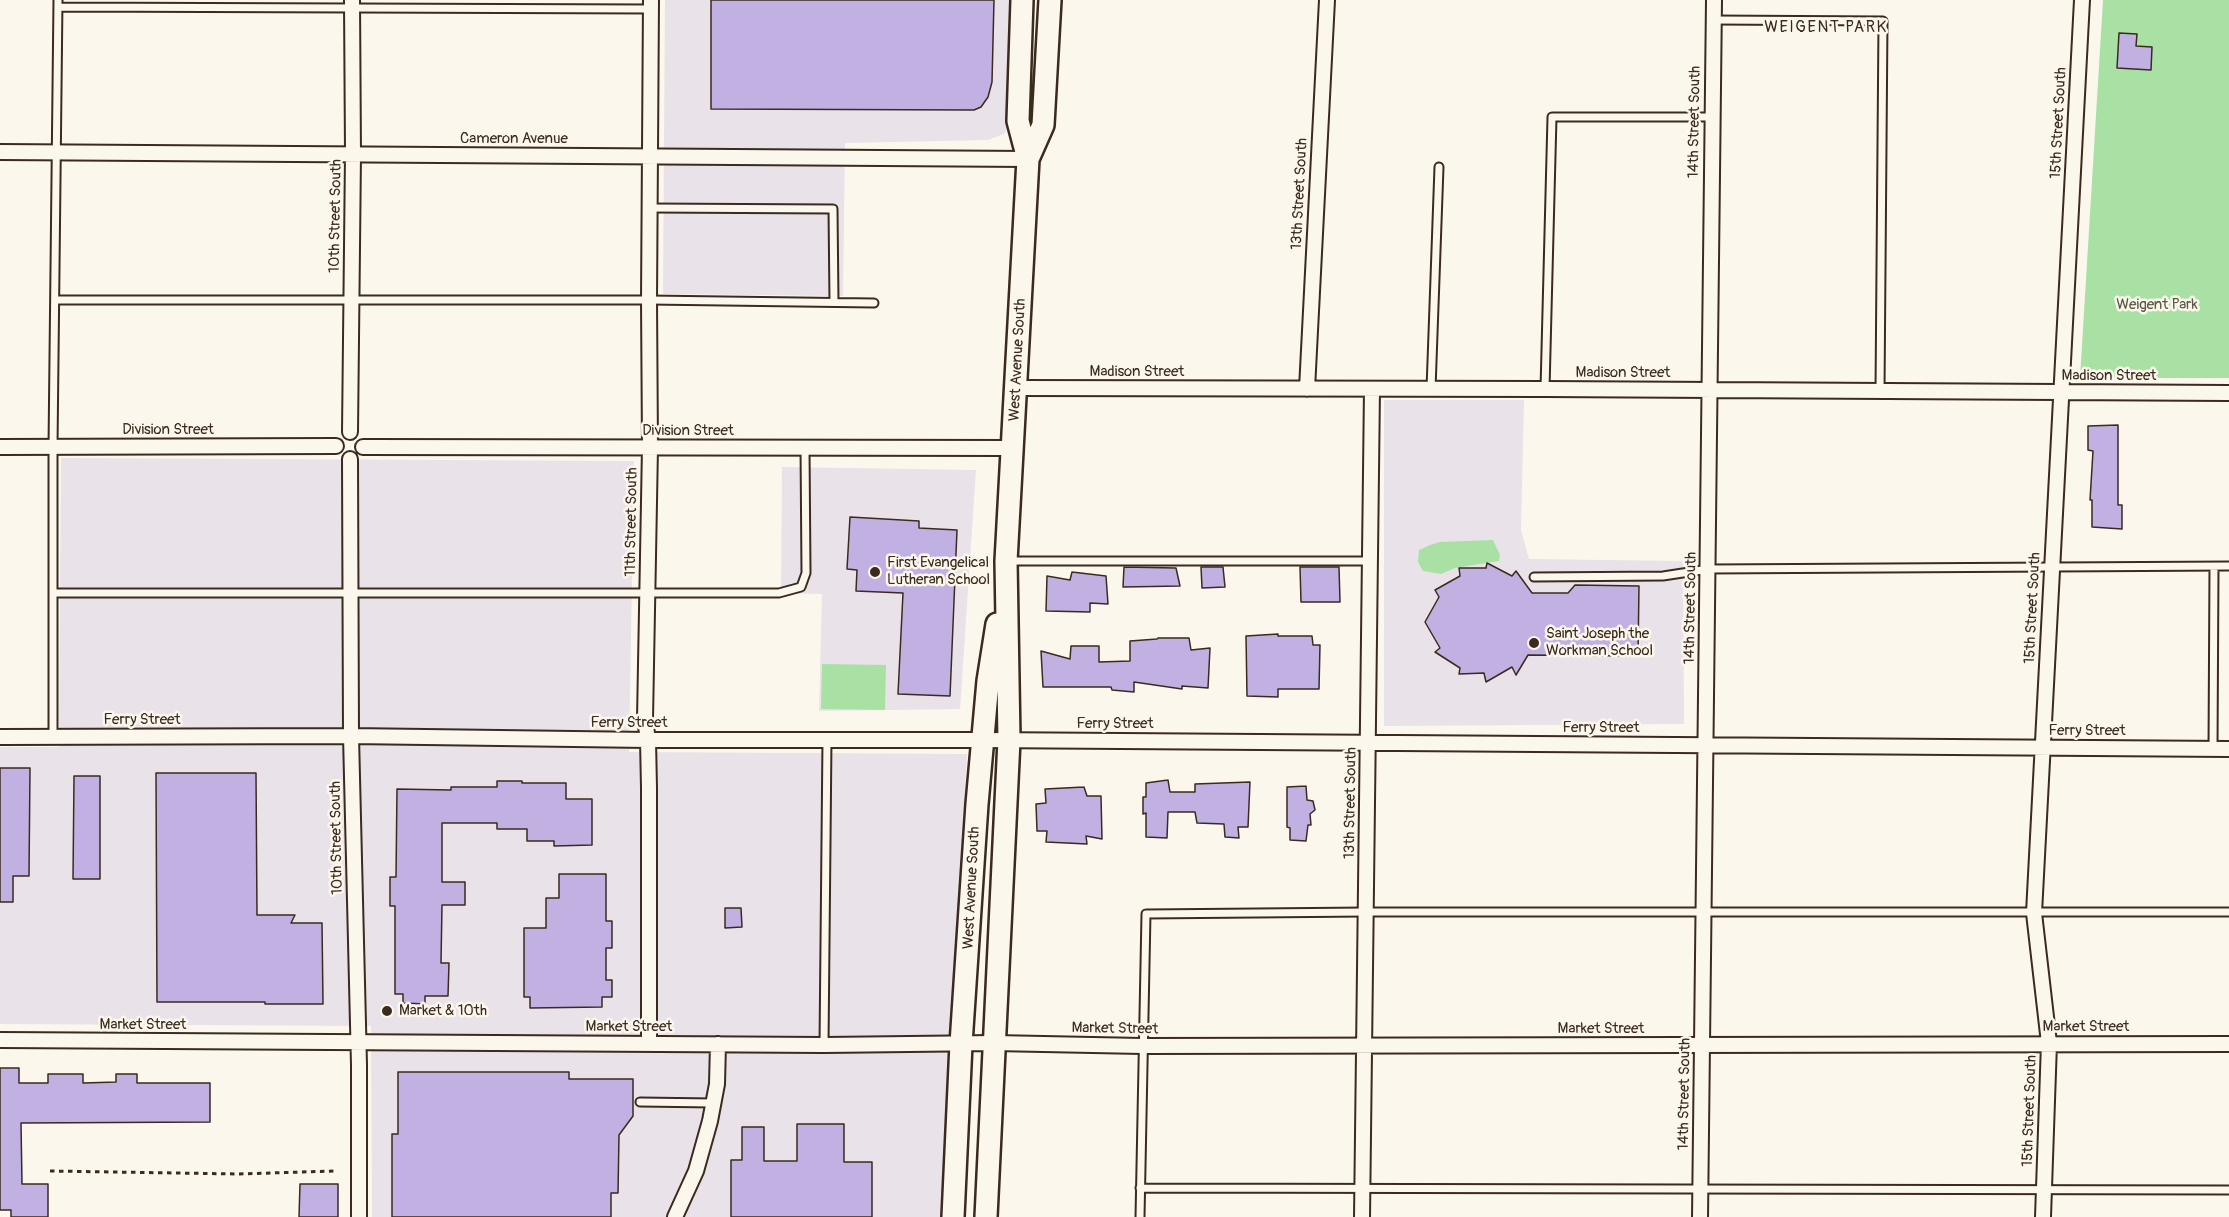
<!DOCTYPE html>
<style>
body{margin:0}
canvas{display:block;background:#fbf7ec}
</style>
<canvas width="2229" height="1217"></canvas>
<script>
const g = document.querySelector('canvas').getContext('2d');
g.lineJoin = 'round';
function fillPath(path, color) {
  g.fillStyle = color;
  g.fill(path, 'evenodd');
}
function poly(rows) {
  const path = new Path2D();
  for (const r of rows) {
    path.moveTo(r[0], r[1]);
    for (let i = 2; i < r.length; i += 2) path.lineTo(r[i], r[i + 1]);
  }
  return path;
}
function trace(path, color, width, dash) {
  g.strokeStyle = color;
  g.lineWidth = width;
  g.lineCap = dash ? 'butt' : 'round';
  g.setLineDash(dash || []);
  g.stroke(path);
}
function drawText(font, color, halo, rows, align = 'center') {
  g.font = font + ' Pangolin,sans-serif';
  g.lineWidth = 5;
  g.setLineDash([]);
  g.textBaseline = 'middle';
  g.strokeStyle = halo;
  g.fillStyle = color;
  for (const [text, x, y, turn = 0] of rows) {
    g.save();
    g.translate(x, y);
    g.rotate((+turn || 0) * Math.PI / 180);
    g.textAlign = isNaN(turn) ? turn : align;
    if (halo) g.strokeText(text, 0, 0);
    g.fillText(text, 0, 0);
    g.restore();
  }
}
fillPath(poly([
 [665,0,1012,0,1007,128,1004,134,988,140,845,143,843,296,663,294],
 [1384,400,1524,400,1521,530,1529,559,1683,561,1684,724,1384,726],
 [61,458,634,461,629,752,967,754,941,1217,372,1217,371,1026,0,1024,0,747,59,747],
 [782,467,976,470,960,709,819,711,822,594,781,593]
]), '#e9e2e9');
fillPath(poly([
 [2103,0,2229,0,2229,378,2080,378],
 [1493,540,1500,555,1499,561,1455,568,1441,574,1423,571,1418,562,1419,550,1430,545,1440,542],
 [822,664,886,665,885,710,821,709]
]), '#a9e1a5');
const building = poly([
 [711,0,994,0,992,82,988,97,981,107,974,110,711,109,711,0],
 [2119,33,2137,34,2136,46,2152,47,2151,70,2117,68,2119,33],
 [2118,425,2118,505,2122,505,2122,529,2092,527,2092,500,2090,500,2093,451,2088,450,2088,426,2118,425],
 [850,517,919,521,919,528,957,530,950,696,898,694,903,593,856,591,857,570,847,569,850,517],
 [1487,563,1512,576,1516,571,1532,593,1568,593,1575,585,1639,586,1638,656,1528,655,1516,675,1512,667,1486,682,1484,673,1459,674,1460,668,1435,652,1440,648,1425,622,1439,597,1435,590,1460,576,1459,568,1486,568,1487,563],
 [1124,567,1176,568,1180,586,1123,587,1124,567],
 [1201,567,1223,567,1225,587,1202,588,1201,567],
 [1300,567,1339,567,1340,602,1301,602,1300,567],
 [1072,572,1106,576,1108,604,1090,603,1090,612,1046,611,1047,576,1070,580,1072,572],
 [1278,634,1278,636,1312,636,1313,645,1320,645,1319,689,1278,689,1278,697,1247,696,1246,636,1278,634],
 [1158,638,1189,638,1191,650,1210,648,1208,688,1182,686,1182,689,1134,682,1134,692,1112,690,1111,687,1043,687,1041,651,1070,659,1071,646,1099,646,1099,662,1130,661,1130,641,1157,639,1158,638],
 [0,768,30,768,29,876,13,876,13,902,0,902,0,768],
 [156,773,256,773,257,915,295,915,291,923,322,923,323,1004,265,1004,265,1002,157,1002,156,773],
 [74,776,100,776,100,879,73,879,74,776],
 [1168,780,1170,792,1195,792,1195,784,1250,782,1248,827,1238,827,1239,838,1225,837,1224,824,1197,823,1195,812,1168,812,1167,838,1146,837,1146,813,1143,814,1143,797,1146,797,1146,783,1168,780],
 [497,781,522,781,522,783,566,783,566,799,592,799,592,845,554,846,554,841,527,841,527,829,497,829,497,823,442,823,442,882,465,882,465,905,442,905,441,963,449,963,448,996,425,996,425,1004,403,1003,403,994,395,994,395,906,390,906,390,877,396,877,397,789,451,790,451,787,497,787,497,781],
 [1306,786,1307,800,1313,801,1315,810,1310,814,1311,825,1308,825,1306,841,1290,840,1290,828,1287,827,1287,787,1306,786],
 [1084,787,1087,796,1101,796,1102,839,1086,836,1087,844,1046,842,1047,831,1037,831,1036,804,1046,803,1045,789,1084,787],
 [559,874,606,874,606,921,612,921,612,948,606,948,606,980,612,980,612,997,602,997,602,1007,530,1008,530,997,524,997,524,928,546,928,546,898,559,898,559,874],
 [725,908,741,908,742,927,725,928,725,908],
 [0,1068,19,1068,19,1083,48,1083,48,1074,83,1074,83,1083,116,1082,116,1074,137,1074,137,1083,210,1083,210,1122,21,1123,22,1184,48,1184,48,1217,11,1217,11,1210,0,1210,0,1068],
 [398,1072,569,1072,569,1079,633,1079,633,1116,619,1135,618,1193,611,1193,611,1217,392,1217,392,1134,398,1134,398,1072],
 [797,1124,844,1124,844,1162,872,1162,872,1217,731,1217,731,1160,742,1160,742,1127,764,1127,764,1161,797,1161,797,1124],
 [300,1184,338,1184,338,1217,299,1217,300,1184]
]);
fillPath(building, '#c0b1e2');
trace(building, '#3b2a1e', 1.5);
const service = poly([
 [58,7,651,9],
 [1713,20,1883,21,1880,391],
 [650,208,833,209,834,302],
 [56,300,649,300,874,303],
 [1431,389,1439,167],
 [1545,389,1552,117,1712,117],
 [1009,561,1370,561],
 [1534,577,1663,576,1709,569,2229,566],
 [53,593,779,593,801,587,806,573,805,447],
 [53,737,53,447,58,0],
 [2213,749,2214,567],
 [824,1045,827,739],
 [640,1102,714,1103],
 [1140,1188,2229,1190],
 [1140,1217,1146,914,1366,912,2229,912]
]);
const minor = poly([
 [0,152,1028,159],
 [1017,388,1545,389,2229,393],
 [1307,389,1327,0],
 [350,432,353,154,352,0],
 [0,447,336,446],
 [363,447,1013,448],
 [350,459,351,736,359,1065,359,1217],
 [0,737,351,736,648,740,982,740,2229,749],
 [0,1040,824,1045,994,1043,1142,1046,2229,1044],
 [649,1044,649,788,648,740,645,719,650,447,649,300,651,0],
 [675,1217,696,1171,710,1121,717,1084,718,1044],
 [1362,1217,1372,389],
 [1700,1217,1714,0],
 [2043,1217,2049,1043,2034,913,2082,0]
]);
const primary = poly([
 [1028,159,1043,125,1050,0],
 [953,1217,961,1044,977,804,988,681,997,624],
 [986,1217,1009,740,1006,561,1028,159,1018,121,1022,0]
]);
trace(service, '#3b2a1e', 11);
trace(minor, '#3b2a1e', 18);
trace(primary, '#3b2a1e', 26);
trace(poly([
 [50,1171,239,1174,334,1171]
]), '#3b2a1e', 3, [4.5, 4.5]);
trace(service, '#fbf7ec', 7);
trace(minor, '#fbf7ec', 14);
trace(primary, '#fbf7ec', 21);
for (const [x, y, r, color] of [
 [875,572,6,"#3b2a1e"],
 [1534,643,6,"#3b2a1e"],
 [387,1011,6,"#3b2a1e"]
]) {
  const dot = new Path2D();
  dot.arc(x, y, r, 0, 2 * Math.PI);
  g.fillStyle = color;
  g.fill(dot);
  trace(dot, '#fbf7ec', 2);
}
drawText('15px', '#3b2a1e', '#fbf7ec', [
 ["14th Street South",1695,122,-89],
 ["15th Street South",2059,123,-87],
 ["Cameron Avenue",514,139],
 ["13th Street South",1300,194,-87],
 ["10th Street South",336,216,-89],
 ["West Avenue South",1018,360,-87],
 ["Madison Street",1137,372],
 ["Madison Street",1623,373],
 ["Madison Street",2109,376],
 ["Division Street",168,430],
 ["Division Street",688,431],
 ["11th Street South",632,522,-89],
 ["14th Street South",1691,608,-89],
 ["15th Street South",2033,608,-87],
 ["Ferry Street",142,720],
 ["Ferry Street",629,723],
 ["Ferry Street",1115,724],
 ["Ferry Street",1601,728],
 ["Ferry Street",2087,731],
 ["13th Street South",1351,803,-89],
 ["10th Street South",337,838,-91],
 ["West Avenue South",972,888,-87],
 ["Market Street",143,1025],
 ["Market Street",629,1027],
 ["Market Street",2086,1027],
 ["Market Street",1115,1029,1],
 ["Market Street",1601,1029],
 ["14th Street South",1685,1094,-89],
 ["15th Street South",2030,1111,-88]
]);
drawText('15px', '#565840', '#fbf7ec', [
 ["Weigent Park",2157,305]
]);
drawText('15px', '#3b2a1e', '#fbf7ec', [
 ["First Evangelical",887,563],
 ["Lutheran School",887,580],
 ["Saint Joseph the",1546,634],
 ["Workman School",1546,651],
 ["Market & 10th",399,1011]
], 'left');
g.letterSpacing = '1.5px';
drawText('16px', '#3b2a1e', '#fbf7ec', [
 ["WEIGENT PARK",1826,28]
]);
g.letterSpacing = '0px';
</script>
